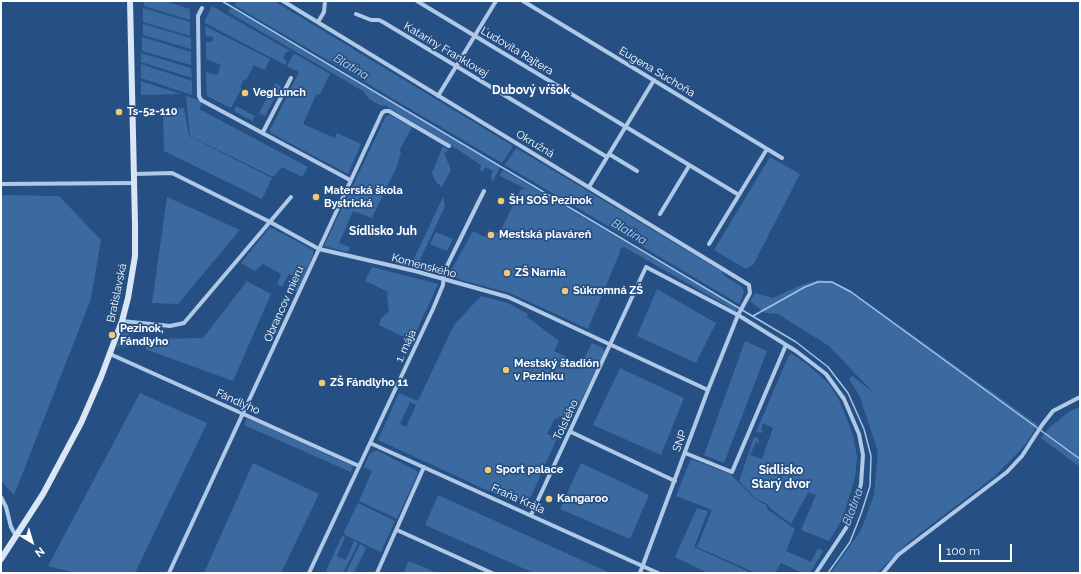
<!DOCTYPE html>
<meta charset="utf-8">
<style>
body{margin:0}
#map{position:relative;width:1081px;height:574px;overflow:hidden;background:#265084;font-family:Raleway,sans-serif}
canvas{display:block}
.frame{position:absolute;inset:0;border:2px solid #fff;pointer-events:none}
.north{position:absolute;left:12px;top:522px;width:40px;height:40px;-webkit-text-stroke:3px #265084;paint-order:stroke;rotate:142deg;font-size:11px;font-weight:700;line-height:16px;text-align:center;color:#fff}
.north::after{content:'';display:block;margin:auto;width:14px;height:18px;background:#fff;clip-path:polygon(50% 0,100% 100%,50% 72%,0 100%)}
.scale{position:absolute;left:939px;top:544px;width:73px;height:18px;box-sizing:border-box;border:2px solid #fff;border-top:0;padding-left:5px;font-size:12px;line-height:14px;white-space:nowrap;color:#fff;-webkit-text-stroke:3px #265084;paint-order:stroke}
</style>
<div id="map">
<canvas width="1081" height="574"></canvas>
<div class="frame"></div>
<div class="north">N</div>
<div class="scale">100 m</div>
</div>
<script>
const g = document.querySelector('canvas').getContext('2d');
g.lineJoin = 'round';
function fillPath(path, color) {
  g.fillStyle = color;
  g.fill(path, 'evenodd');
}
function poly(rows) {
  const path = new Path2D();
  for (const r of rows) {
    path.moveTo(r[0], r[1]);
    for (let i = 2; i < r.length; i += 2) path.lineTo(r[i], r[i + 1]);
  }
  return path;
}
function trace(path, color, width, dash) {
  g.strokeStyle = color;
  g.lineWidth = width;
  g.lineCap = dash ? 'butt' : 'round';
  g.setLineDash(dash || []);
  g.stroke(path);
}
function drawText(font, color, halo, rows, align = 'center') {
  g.font = font + ' Raleway,sans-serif';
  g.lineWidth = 3.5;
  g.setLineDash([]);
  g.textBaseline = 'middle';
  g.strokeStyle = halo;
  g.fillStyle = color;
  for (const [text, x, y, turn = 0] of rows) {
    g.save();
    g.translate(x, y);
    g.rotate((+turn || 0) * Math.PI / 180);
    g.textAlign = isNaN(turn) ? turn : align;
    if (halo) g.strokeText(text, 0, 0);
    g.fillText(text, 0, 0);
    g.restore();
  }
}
fillPath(poly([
 [144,1,165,1,190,9,190,20,144,6],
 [237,1,274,1,513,146,502,163,234,5],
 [212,6,292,52,287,51,283,58,287,61,285,65,205,23,205,20],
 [143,8,190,22,190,36,143,22],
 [231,8,500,167,493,181,491,180,492,178,491,176,493,171,486,167,483,171,480,171,481,165,443,140,386,106,380,105,369,99,363,91,228,12],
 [143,24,191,38,191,49,143,35],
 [205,26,270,59,265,70,254,65,246,80,244,79,240,87,242,88,231,108,207,96,206,72,217,75,221,65,206,59,206,42,212,42,213,37,206,36],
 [142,37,191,52,191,65,142,51],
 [141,53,191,68,192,78,141,62],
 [294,53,330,74,320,94,316,95,303,124,335,138,337,133,361,144,348,174,271,133,270,130,299,72,287,66],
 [141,64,192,81,192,95,141,78],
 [141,81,181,94,141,95],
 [275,83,280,86,282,91,281,94,277,93,265,116,259,113],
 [186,96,196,99,202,103,199,109,308,167,302,177,282,167,273,177,190,136],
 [236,106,255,116,252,121,234,111],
 [163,108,184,108,189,136,272,178,262,199,164,151],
 [390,115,412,127,399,151,401,152,397,166,372,218,353,211,339,243,350,247,348,252,324,246,386,116],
 [443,146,449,150,444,153,451,170,442,187,436,182,432,173],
 [516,148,721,271,726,277,742,287,744,293,739,304,505,165],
 [770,157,800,174,753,265,746,269,714,250],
 [503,170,737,308,736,311,624,247,620,249,620,252,588,329,510,293,461,280,449,274,473,231,485,237,489,229,497,233,501,230,521,189,524,190,524,188,500,176],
 [1,195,59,196,101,240,91,299,14,495,1,481],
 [167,197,240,230,178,304,152,303],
 [443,197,445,206,419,262,411,265],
 [270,227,313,250,313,255,297,292,291,289,296,278,289,274,282,287,277,284,281,274,263,264,255,271,241,263],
 [436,232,453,239,447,251,430,244],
 [372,267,438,284,412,341,379,325,381,318,389,312,387,295,388,292,365,281],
 [818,280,831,281,850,290,1038,425,1024,446,995,476,910,541,877,573,831,573,861,530,874,495,878,452,860,397,849,379,852,376,874,393,829,346,778,314,765,313,750,301,755,293,773,298,804,284],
 [247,281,271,294,233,381,145,349,149,339,203,338],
 [657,289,716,323,696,363,637,336],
 [481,296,508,303,528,314,527,317,559,341,554,351,581,364,592,343,601,347,605,351,572,419,565,416,563,418,559,416,558,419,555,418,547,434,557,438,530,499,504,498,378,440,399,393,418,401,454,325],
 [410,402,416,405,406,427,400,424],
 [123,332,129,334,124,348,117,346],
 [745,341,767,351,724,463,704,455],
 [792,354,808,365,829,384,840,402,853,435,857,457,855,477,843,518,829,541,801,530,816,495,808,492,791,524,770,508,767,504,755,498,739,481,754,437,758,438,759,443,756,442,750,455,762,459,773,428,763,423,761,429,763,431,761,433,756,432,789,355],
 [620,368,684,398,661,455,593,425],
 [140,393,207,423,135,573,75,573,48,566],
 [1080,407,1080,467,1041,438,1050,427,1070,411],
 [247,418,353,466,351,472,244,425],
 [374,451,378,451,417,471,418,473,397,519,359,501,372,471,364,467,369,455],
 [691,459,730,474,755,499,766,505,768,510,795,529,786,551,811,562,818,548,823,551,810,573,803,573,781,563,775,573,756,573,697,547,712,510,676,496],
 [253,463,319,494,281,573,204,573],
 [581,463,649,495,630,539,560,509],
 [438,495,610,573,534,573,425,525],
 [358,503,395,521,381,552,343,534],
 [697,508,708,511,694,547,751,573,708,573,675,557],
 [342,536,345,537,337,556,346,560,354,541,358,543,343,573,330,573,326,571],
 [360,544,366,548,354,573,346,573],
 [409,561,437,573,403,573]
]), '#3b6aa0');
trace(poly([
 [222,1,796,342,828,367,848,393,864,429,871,456,870,486,861,514,850,542,828,573],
 [753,316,805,287,818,282,832,282,851,292,1080,459]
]), '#a4c4e8', 1.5);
trace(poly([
 [283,1,749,285,750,293,738,315,708,390,640,573],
 [417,1,739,195],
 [523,1,782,158],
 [202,8,198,16,199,96,201,100,350,180],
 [356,14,371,20,379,20,383,22,607,157],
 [318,22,324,12,325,1],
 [438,96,496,1],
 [263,132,291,78],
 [609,154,637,171],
 [134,174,172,173,270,222,319,249,415,271,508,297,708,390],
 [1,184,134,183],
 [589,187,654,80],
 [660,214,689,166],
 [709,244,767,149],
 [122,321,170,326,184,323,291,197],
 [110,354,359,466],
 [571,432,675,481],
 [370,443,658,573],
 [685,453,732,472,786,345],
 [1,497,6,507,11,527,16,536],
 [531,515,646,267,738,315,796,351,826,374,844,399,859,434,863,455,861,484,850,522,816,573],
 [397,530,492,573],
 [169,573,382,113,385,111,389,111,449,146],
 [309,573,433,309,443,285,444,272,484,191],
 [377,573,424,467],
 [883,573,898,555,1007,472,1022,456,1042,425,1053,411,1080,397]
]), '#afc9e7', 4);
trace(poly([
 [1,559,43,494,81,423,101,377,122,321,128,298,135,256,135,224,130,1]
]), '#d9e6f6', 6);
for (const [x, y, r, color] of [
 [245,93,4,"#f0cb74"],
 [119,112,4,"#f0cb74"],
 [316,197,4,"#f0cb74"],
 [501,201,4,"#f0cb74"],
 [491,235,4,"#f0cb74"],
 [507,273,4,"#f0cb74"],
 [565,291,4,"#f0cb74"],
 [112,335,4,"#f0cb74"],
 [506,370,4,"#f0cb74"],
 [322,383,4,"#f0cb74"],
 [488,470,4,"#f0cb74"],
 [549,499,4,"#f0cb74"]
]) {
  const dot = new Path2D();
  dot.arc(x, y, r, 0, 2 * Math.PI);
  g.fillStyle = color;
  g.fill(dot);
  trace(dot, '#265084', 1.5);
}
drawText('11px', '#fff', '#265084', [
 ["Kataríny Franklovej",446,50,31],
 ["Ľudovíta Rajtera",517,51,31],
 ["Eugena Suchoňa",657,72,31],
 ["Okružná",535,144,31],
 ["Komenského",424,266,15],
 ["Bratislavská",117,293,-78],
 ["Obrancov mieru",284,304,-66],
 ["1. mája",406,346,-65],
 ["Fándlyho",238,402,24],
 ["Tolstého",566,420,-65],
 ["SNP",680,441,-70],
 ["Fraňa Kráľa",518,499,24]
]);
drawText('bold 11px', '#fff', '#265084', [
 ["VegLunch",253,93],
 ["Ts-52-110",127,112],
 ["Materská škola",324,191],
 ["Bystrická",324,204],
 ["ŠH SOŠ Pezinok",509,201],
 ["Mestská plaváreň",499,235],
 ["ZŠ Narnia",515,273],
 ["Súkromná ZŠ",573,291],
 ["Pezinok,",120,329],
 ["Fándlyho",120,342],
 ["Mestský štadión",514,364],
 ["v Pezinku",514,377],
 ["ZŠ Fándlyho 11",330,383],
 ["Sport palace",496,470],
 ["Kangaroo",557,499]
], 'left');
drawText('italic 12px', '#bbd3ef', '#265084', [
 ["Blatina",351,67,31],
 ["Blatina",629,232,31],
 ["Blatina",853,507,-70]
]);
drawText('bold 12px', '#fff', '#265084', [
 ["Dubový vŕšok",531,90],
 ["Sídlisko Juh",383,231],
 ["Sídlisko",781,470],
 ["Starý dvor",781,484]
]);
</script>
